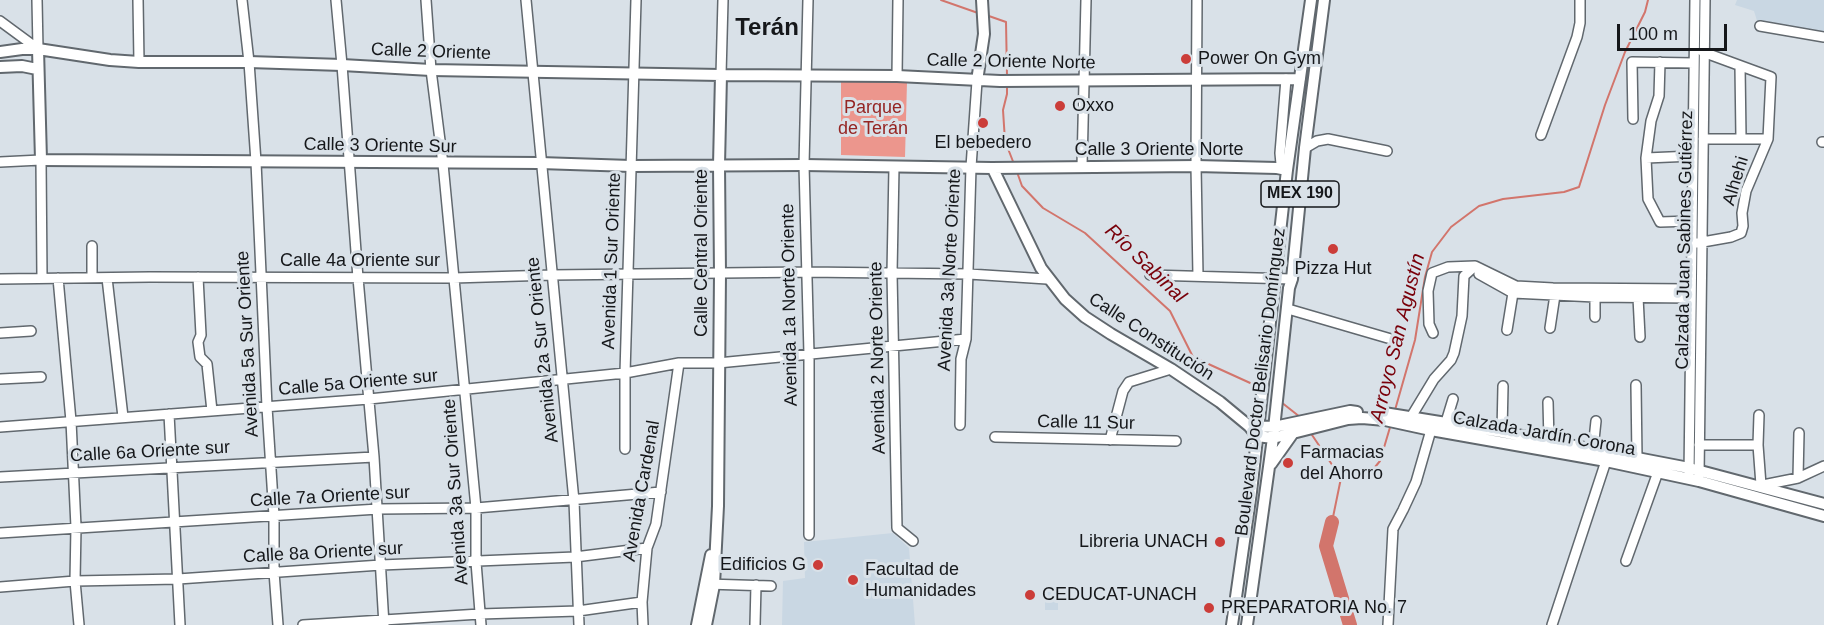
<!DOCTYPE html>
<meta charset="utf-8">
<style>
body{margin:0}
#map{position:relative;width:1824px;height:625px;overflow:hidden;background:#d9e1e8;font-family:Helvetica,sans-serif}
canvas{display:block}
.scale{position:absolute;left:1617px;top:24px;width:110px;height:27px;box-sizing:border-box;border:3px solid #15171a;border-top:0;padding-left:8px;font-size:18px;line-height:21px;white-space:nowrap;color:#15171a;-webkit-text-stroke:4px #d9e1e8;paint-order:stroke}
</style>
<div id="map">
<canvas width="1824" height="625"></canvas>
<div class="scale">100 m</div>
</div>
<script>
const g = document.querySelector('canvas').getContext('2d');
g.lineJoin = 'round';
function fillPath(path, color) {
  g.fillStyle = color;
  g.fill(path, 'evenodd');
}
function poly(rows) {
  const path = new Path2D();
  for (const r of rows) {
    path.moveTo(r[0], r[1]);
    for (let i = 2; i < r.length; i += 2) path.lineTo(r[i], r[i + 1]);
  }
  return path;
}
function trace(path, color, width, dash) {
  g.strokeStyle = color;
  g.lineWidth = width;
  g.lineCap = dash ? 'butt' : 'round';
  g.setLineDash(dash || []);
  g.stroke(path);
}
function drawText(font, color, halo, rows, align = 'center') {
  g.font = font + ' Helvetica,sans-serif';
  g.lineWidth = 6;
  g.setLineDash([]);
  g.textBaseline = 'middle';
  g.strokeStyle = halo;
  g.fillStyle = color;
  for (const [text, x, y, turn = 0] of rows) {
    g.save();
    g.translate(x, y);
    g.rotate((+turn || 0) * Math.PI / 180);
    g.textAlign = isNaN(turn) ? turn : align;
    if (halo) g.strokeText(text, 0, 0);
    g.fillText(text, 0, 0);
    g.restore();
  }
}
fillPath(poly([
 [1737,0,1824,0,1824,36,1758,24,1754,11,1735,5],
 [893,533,909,548,915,625,782,625,783,581,805,578,804,542],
 [1045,592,1058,592,1058,610,1045,610]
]), '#c9d7e3');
fillPath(poly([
 [841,79,907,82,905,157,841,155]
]), '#ec968d');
trace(poly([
 [941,0,978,13],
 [986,15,1006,22,1007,76],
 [1007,85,1007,94,1003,110,1005,141,1014,164],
 [1017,172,1022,186,1043,208,1085,233,1170,311,1193,357,1259,387],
 [1281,402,1300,417],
 [1395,410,1415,340,1425,277,1432,252,1451,227,1479,206,1503,199,1564,192,1579,187,1605,105,1625,52,1645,12,1648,0],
 [1310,432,1341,478,1332,522],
 [1341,478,1366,478,1380,461,1391,424]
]), '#d2756c', 2);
trace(poly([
 [1332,522,1326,546,1350,625]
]), '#d2756c', 14);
const minor = poly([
 [37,0,38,49],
 [138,0,139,62],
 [242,0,249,62,256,162,267,407,274,516,274,572,278,625],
 [336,0,342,65,358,278,374,457,384,625],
 [426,0,431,70,443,164,476,508,476,562,481,625],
 [526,0,574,501,579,625],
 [808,0,804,165,809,354,809,535],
 [1197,0,1196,166,1198,276],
 [0,21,38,49],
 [1760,26,1824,37],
 [1660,62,1659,96,1651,121,1646,158,1648,199,1660,222,1692,221],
 [1740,66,1741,138],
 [721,75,723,0],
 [897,76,898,0],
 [1286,79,1280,153,1281,164,1287,170],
 [1633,119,1632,62,1694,63],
 [1541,135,1577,37,1580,23,1580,0],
 [1703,139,1768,139],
 [1822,142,1824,142],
 [1305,148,1317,141,1328,139,1387,151],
 [1646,158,1693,156],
 [0,162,41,160,42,278],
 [1082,166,1086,0],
 [894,167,892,273,897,528,913,541],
 [1697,243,1731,237,1741,233,1743,226,1742,213,1746,191,1768,139,1771,77,1703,52],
 [92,246,92,278],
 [1479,274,1513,293,1595,297,1691,298],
 [1150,275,1292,279],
 [198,277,201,335,198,342,200,357,207,364,212,411],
 [58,278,71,421,76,527,75,581,79,625],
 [107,278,123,417],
 [0,279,150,277,453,278,552,275,807,272,969,274,1047,279],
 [1595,297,1595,317],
 [1638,297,1640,337],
 [1288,309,1391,339],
 [1550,328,1555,295],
 [1507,330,1513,293],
 [0,333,31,331],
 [1433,333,1429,324,1428,291,1432,273,1448,267,1475,266,1516,286,1553,288,1691,289],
 [0,379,41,377],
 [1636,385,1637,458],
 [1548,402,1549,441],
 [169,414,180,625],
 [1759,415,1758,445,1761,485],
 [1411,417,1434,379,1451,360,1454,353,1462,316,1464,276,1475,266],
 [1446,422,1453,399],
 [960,425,961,359,966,339,971,167,977,81],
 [0,427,369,399,625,373,679,363,718,363,966,339],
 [1502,432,1503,386],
 [995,437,1176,441],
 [1110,440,1123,391,1129,382,1171,369],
 [1699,445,1758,445],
 [625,449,625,373,636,0],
 [1593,449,1596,421],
 [1689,475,1695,0],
 [1699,475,1705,0],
 [0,477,374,457],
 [1798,478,1799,433],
 [1758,486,1798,478,1824,466],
 [0,533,378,509,476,508,661,492],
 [1626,561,1658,472],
 [707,584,771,586],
 [0,587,75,581,178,579,381,565,575,557,647,548],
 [303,625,480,614,578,611,642,602],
 [643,625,642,602,647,548,656,524,679,363],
 [755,625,756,585],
 [1388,625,1393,529,1403,510,1416,482,1431,430],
 [1552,625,1606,461]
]);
const major = poly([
 [38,49,41,160,540,163,631,166,804,165,992,168,1196,166,1277,168,1287,170],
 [0,52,22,49,38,49,110,60,139,62,249,62,342,65,431,70,721,75,897,76,1000,81,1300,79],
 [0,67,22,66,37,69],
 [977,81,984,34,982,0],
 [994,171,1041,268,1065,299,1085,317,1111,334,1171,369,1220,402,1249,426,1257,436,1273,438,1348,419,1362,418,1385,420,1431,430,1606,461,1699,481,1824,516],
 [1384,413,1502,432,1689,468,1824,504],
 [1251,426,1274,427,1350,411,1357,412],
 [1271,464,1293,433],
 [697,625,711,555],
 [706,625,714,585,718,506,720,274,719,165,721,75],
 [1232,625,1251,492,1287,170,1311,0],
 [1247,625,1273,438,1289,288,1292,279,1305,148,1324,0]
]);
trace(minor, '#61686e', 12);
trace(major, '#61686e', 14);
trace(minor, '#fff', 9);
trace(major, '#fff', 10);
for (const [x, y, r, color] of [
 [1186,59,6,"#cb3d39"],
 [1060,106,6,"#cb3d39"],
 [983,123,6,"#cb3d39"],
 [1333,249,6,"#cb3d39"],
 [1288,463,6,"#cb3d39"],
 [1220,542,6,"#cb3d39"],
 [818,565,6,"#cb3d39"],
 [853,580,6,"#cb3d39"],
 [1030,595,6,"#cb3d39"],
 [1209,608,6,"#cb3d39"]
]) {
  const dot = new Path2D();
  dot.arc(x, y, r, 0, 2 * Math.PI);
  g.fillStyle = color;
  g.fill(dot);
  trace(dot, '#d9e1e8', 2);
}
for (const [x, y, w] of [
 [1300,194,78]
]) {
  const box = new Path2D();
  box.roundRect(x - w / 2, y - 13, w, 26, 4.5);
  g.fillStyle = '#d9e1e8';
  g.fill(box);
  trace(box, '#15171a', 1.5);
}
drawText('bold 16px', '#15171a', null, [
 ["MEX 190",1300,194]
]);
drawText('18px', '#15171a', '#d9e1e8', [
 ["Calle 2 Oriente",431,52,2],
 ["Calle 2 Oriente Norte",1011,62,1],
 ["Calle 3 Oriente Sur",380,146,1],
 ["Calle 3 Oriente Norte",1159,150],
 ["Alhehi",1736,181,-73],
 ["Calzada Juan Sabines Gutiérrez",1685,240,-89],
 ["Calle Central Oriente",702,253,-90],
 ["Calle 4a Oriente sur",360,261],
 ["Avenida 1 Sur Oriente",612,261,-88],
 ["Avenida 3a Norte Oriente",950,270,-87],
 ["Avenida 1a Norte Oriente",790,305,-91],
 ["Calle Constitución",1151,337,33],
 ["Avenida 5a Sur Oriente",248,344,-93],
 ["Avenida 2a Sur Oriente",543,350,-96],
 ["Avenida 2 Norte Oriente",878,358,-91],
 ["Boulevard Doctor Belisario Domínguez",1261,382,-83],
 ["Calle 5a Oriente sur",358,383,-5],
 ["Calle 11 Sur",1086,423,1],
 ["Calzada Jardín Corona",1544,434,10],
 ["Calle 6a Oriente sur",150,452,-3],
 ["Avenida Cardenal",642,491,-80],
 ["Avenida 3a Sur Oriente",456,492,-94],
 ["Calle 7a Oriente sur",330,497,-3],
 ["Calle 8a Oriente sur",323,553,-3]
]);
drawText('18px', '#15171a', '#d9e1e8', [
 ["Power On Gym",1198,59],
 ["Oxxo",1072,106],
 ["El bebedero",983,143,"center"],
 ["Pizza Hut",1333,269,"center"],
 ["Farmacias",1300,453],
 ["del Ahorro",1300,474],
 ["Libreria UNACH",1208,542,"right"],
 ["Edificios G",806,565,"right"],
 ["Facultad de",865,570],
 ["Humanidades",865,591],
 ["CEDUCAT-UNACH",1042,595],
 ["PREPARATORIA No. 7",1221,608]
], 'left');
drawText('18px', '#952523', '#d9e1e8', [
 ["Parque",873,108],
 ["de Terán",873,129]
]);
drawText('italic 20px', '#79000a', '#d9e1e8', [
 ["Río Sabinal",1145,264,44],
 ["Arroyo San Agustín",1398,338,-76]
]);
drawText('bold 24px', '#15171a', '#d9e1e8', [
 ["Terán",767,28]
]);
</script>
